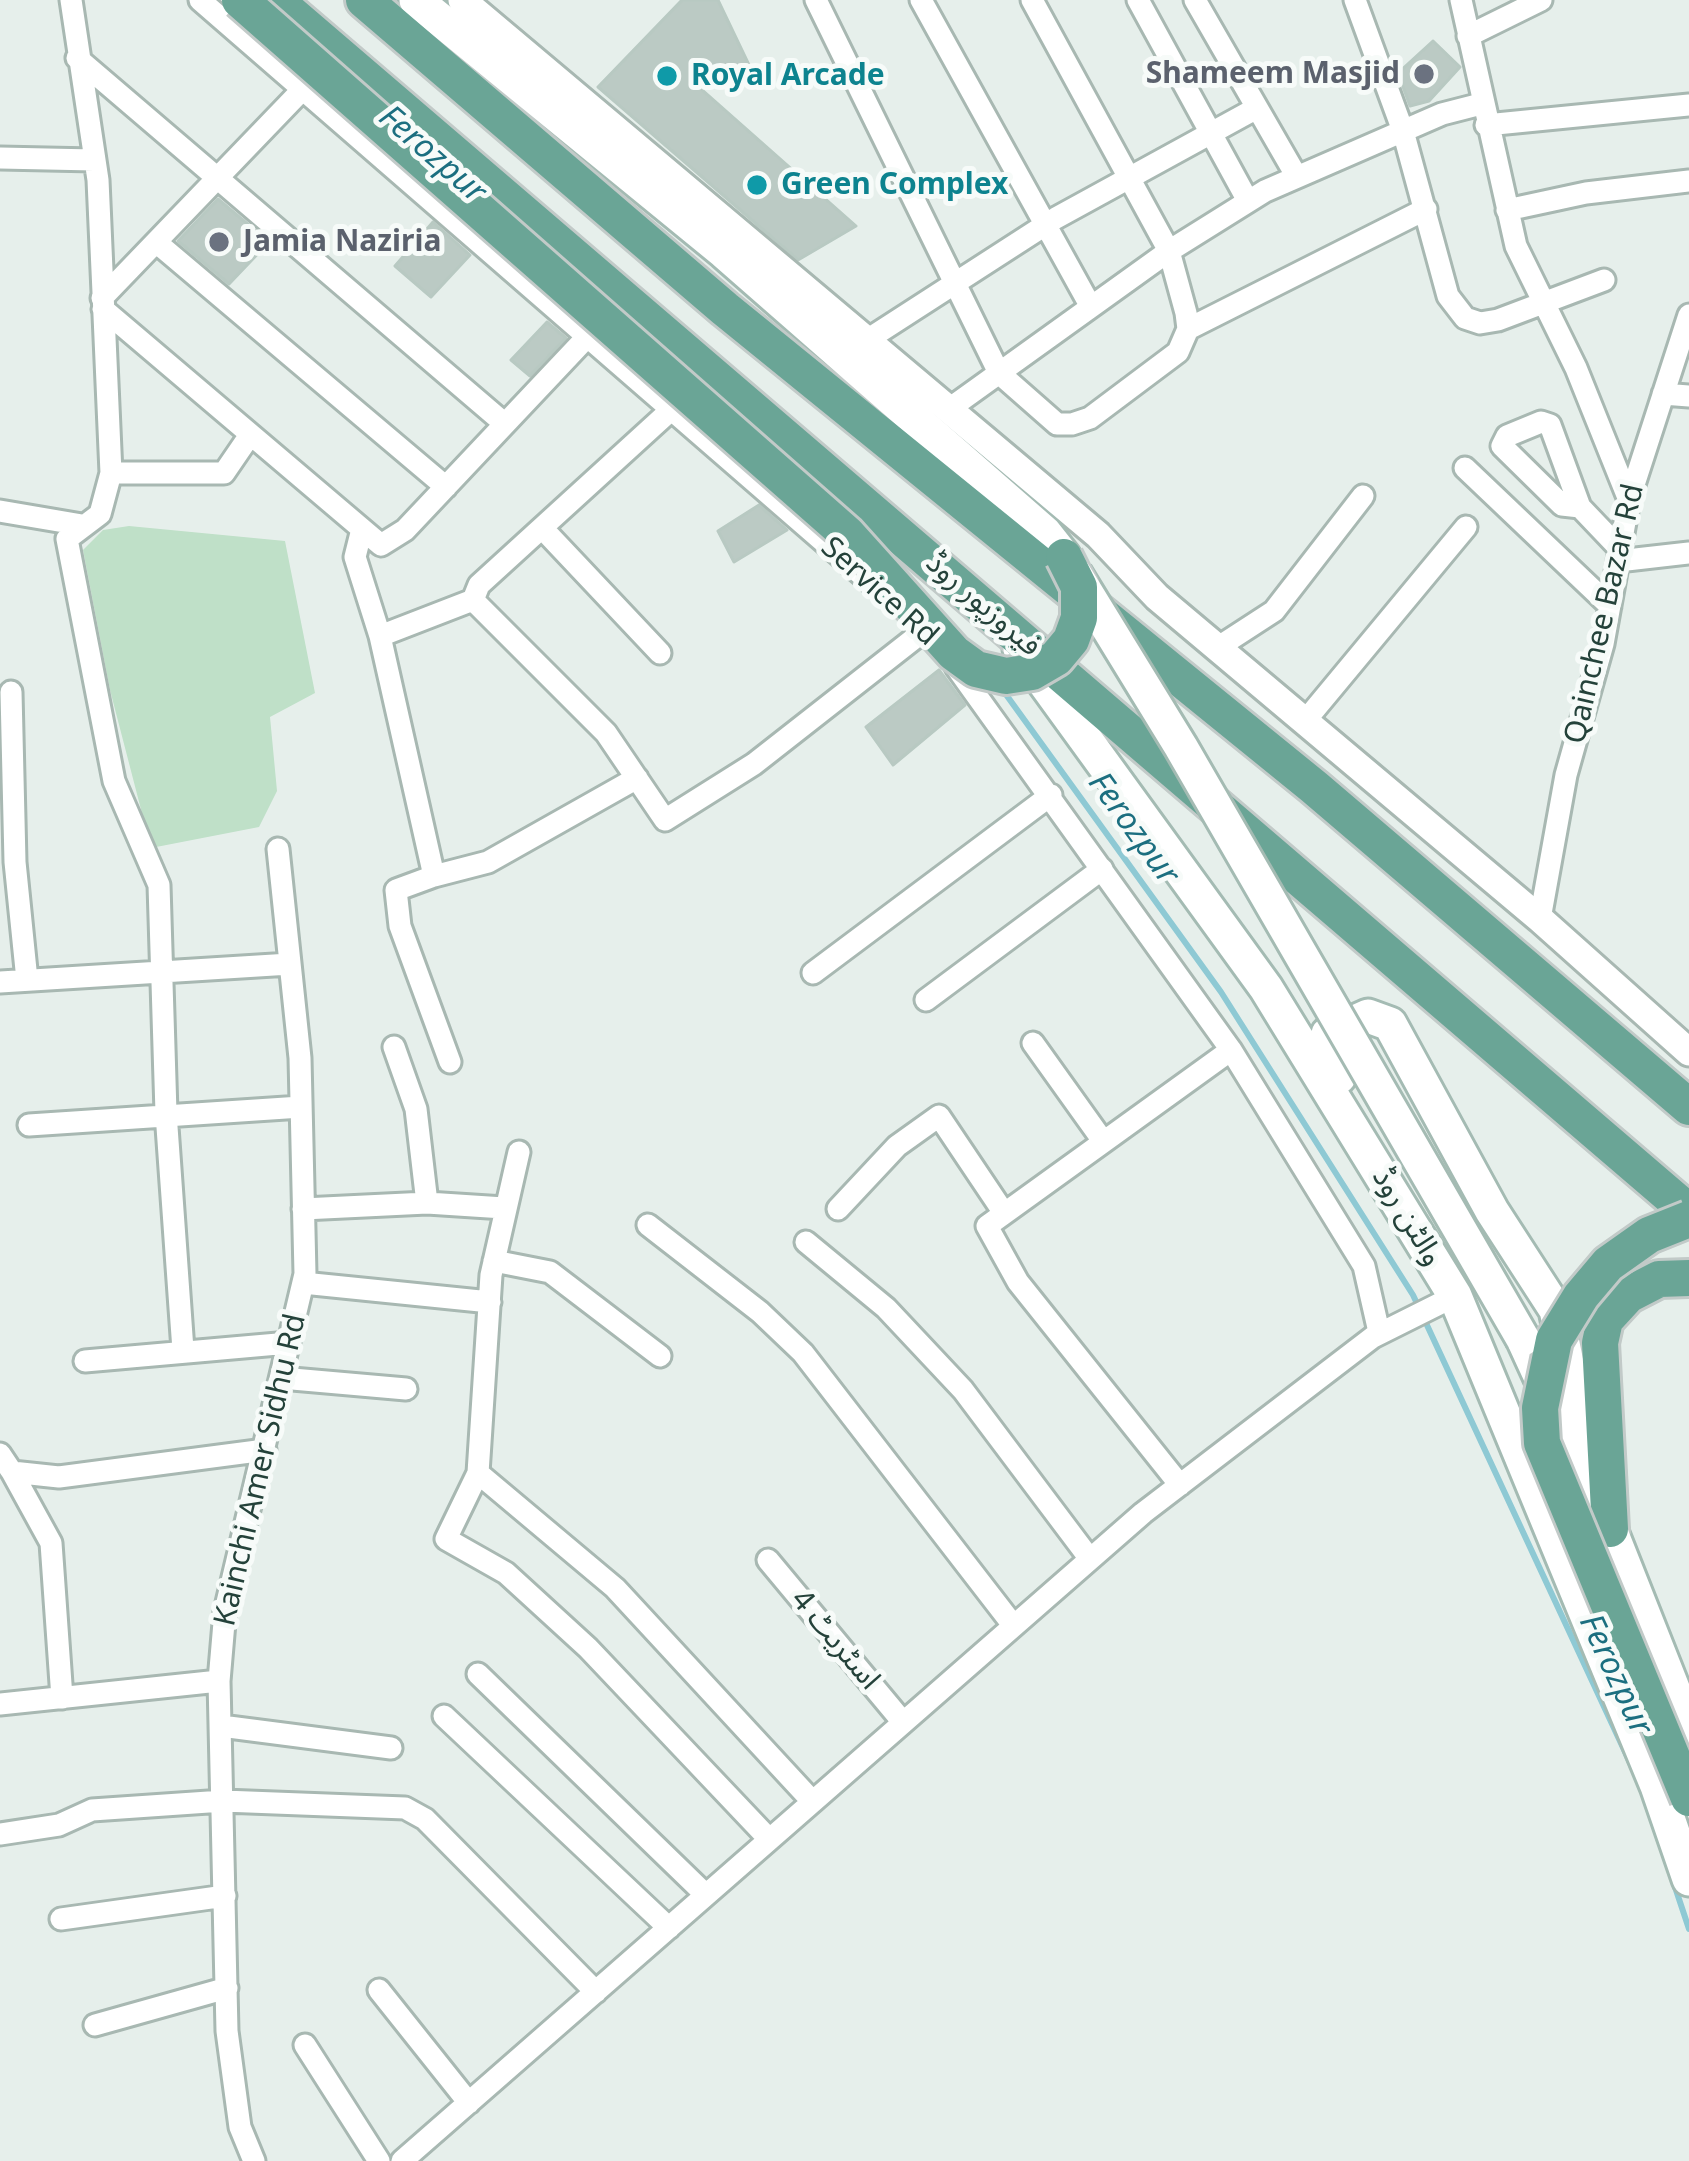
<!DOCTYPE html>
<meta charset="utf-8">
<style>
body{margin:0}
canvas{display:block;background:#e6efeb}
</style>
<canvas width="1689" height="2161"></canvas>
<script>
const g = document.querySelector('canvas').getContext('2d');
g.lineJoin = 'round';
function fillPath(path, color) {
  g.fillStyle = color;
  g.fill(path, 'evenodd');
}
function poly(rows) {
  const path = new Path2D();
  for (const r of rows) {
    path.moveTo(r[0], r[1]);
    for (let i = 2; i < r.length; i += 2) path.lineTo(r[i], r[i + 1]);
  }
  return path;
}
function trace(path, color, width, dash) {
  g.strokeStyle = color;
  g.lineWidth = width;
  g.lineCap = dash ? 'butt' : 'round';
  g.setLineDash(dash || []);
  g.stroke(path);
}
function drawText(font, color, halo, rows, align = 'center') {
  g.font = font + ' "Noto Sans","Noto Sans Arabic",sans-serif';
  g.lineWidth = 10;
  g.setLineDash([]);
  g.textBaseline = 'middle';
  g.strokeStyle = halo;
  g.fillStyle = color;
  for (const [text, x, y, turn = 0] of rows) {
    g.save();
    g.translate(x, y);
    g.rotate((+turn || 0) * Math.PI / 180);
    g.textAlign = isNaN(turn) ? turn : align;
    if (halo) g.strokeText(text, 0, 0);
    g.fillText(text, 0, 0);
    g.restore();
  }
}
fillPath(poly([
 [129,526,285,541,315,693,270,717,277,791,259,827,151,848,110,690,83,550,103,530]
]), '#bfe0c8');
trace(poly([
 [1002,689,1221,992,1413,1295,1632,1767],
 [1673,1881,1689,1929]
]), '#8ec9d4', 6);
const building = poly([
 [682,0,718,0,749,65,700,88,856,226,798,260,598,87,682,0],
 [1433,41,1460,67,1429,101,1410,106,1398,73,1433,41],
 [218,199,269,242,229,284,178,241,218,199],
 [433,222,470,255,431,297,395,266,433,222],
 [547,322,566,338,530,376,511,360,547,322],
 [759,505,787,530,734,562,718,531,759,505],
 [939,670,965,705,893,765,866,727,939,670]
]);
fillPath(building, '#bbcac4');
trace(building, '#b8c9c2', 3);
const minor = poly([
 [71,0,98,180,111,473,100,514,67,539,114,781,159,885,166,1113,183,1350],
 [200,0,870,582],
 [816,0,999,373,1057,424,1072,424,1090,418,1178,352,1188,329,1186,313,1169,251,1032,0],
 [921,0,1091,307],
 [1138,0,1248,201],
 [1195,0,1297,177],
 [1355,0,1403,131,1448,296,1465,318,1480,323,1498,320,1604,280],
 [1461,0,1516,246,1576,368,1629,500],
 [1468,36,1541,0],
 [77,58,505,424],
 [1486,125,1689,105],
 [0,158,94,160],
 [1507,210,1586,193,1689,181],
 [156,242,446,487],
 [102,298,301,91],
 [103,309,381,545,405,530,587,337],
 [1188,329,1426,209],
 [867,340,1056,218,1255,109],
 [1663,394,1689,396],
 [949,409,1169,251,1265,191,1442,114,1481,104],
 [1465,468,1610,606],
 [111,473,224,473,250,435],
 [1580,507,1562,505,1502,446,1507,436,1541,422,1550,425,1580,507,1620,549],
 [0,511,82,525],
 [362,529,355,557,380,636,473,600,479,585,672,409],
 [543,529,660,653],
 [1618,561,1689,553],
 [473,600,606,733,665,820,754,764,925,630],
 [380,636,434,876,488,862,637,778],
 [1217,648,1274,611,1363,496],
 [956,667,1231,1050,1364,1266,1379,1332],
 [11,692,15,862,27,980],
 [1305,721,1466,527],
 [434,876,396,890,400,926,450,1062],
 [1540,919,1566,775,1603,644,1629,500,1689,315],
 [813,973,1051,795],
 [0,982,290,964],
 [926,1000,1102,869],
 [1033,1043,1103,1141],
 [394,1047,416,1109,427,1203],
 [29,1125,301,1107],
 [519,1152,491,1275,478,1473,446,1539,506,1573,588,1648,769,1839],
 [303,1209,427,1203,504,1208],
 [838,1209,897,1146,939,1116,1004,1213],
 [648,1225,760,1312,803,1353,1013,1625],
 [806,1242,886,1308,963,1390,1090,1559],
 [494,1261,550,1272,660,1356],
 [303,1283,490,1302],
 [85,1361,289,1343],
 [281,1378,406,1389],
 [0,1454,12,1472,59,1477,265,1450],
 [12,1472,51,1543,62,1698],
 [478,1473,615,1588,812,1801],
 [1180,1485,1018,1282,987,1226,1231,1050],
 [768,1560,902,1721],
 [478,1674,706,1895],
 [0,1704,219,1681],
 [444,1716,669,1928],
 [221,1726,391,1748],
 [0,1834,59,1825,92,1810,223,1801,405,1808,425,1819,596,1992],
 [61,1919,225,1896],
 [379,1990,469,2103],
 [95,2025,227,1988],
 [305,2045,379,2161],
 [254,2161,240,2127,227,2031,219,1681,225,1611,305,1274,300,1058,278,849],
 [402,2161,1143,1513,1373,1337,1455,1296]
]);
const tertiary = poly([
 [462,0,1098,535,1157,597,1540,919,1689,1052]
]);
const secondary = poly([
 [416,0,724,252,1045,533,1064,557],
 [1020,649,1266,988,1455,1296,1657,1786,1689,1879],
 [1339,1077,1324,1053,1328,1034,1368,1016,1390,1024,1492,1211,1556,1310,1571,1382,1605,1460],
 [1523,1339,1610,1529,1689,1729]
]);
const primary = poly([
 [275,0,1689,1212],
 [364,0,725,309,1314,787,1689,1107],
 [1610,1529,1600,1343,1605,1320,1628,1295,1659,1279,1689,1278]
]);
trace(minor, '#a8b8b2', 27);
trace(tertiary, '#a8b8b2', 33);
trace(secondary, '#a4bbb3', 39);
trace(primary, '#c2cac8', 42);
trace(minor, '#fff', 21);
trace(tertiary, '#fff', 27);
trace(secondary, '#fff', 33);
trace(primary, '#6aa596', 36);
const secondaryBridge = poly([
 [1075,574,1181,747,1523,1339]
]);
const primaryBridge = poly([
 [240,0,847,534,954,653,976,669,1006,676,1032,672,1056,658,1071,640,1079,618,1079,587,1064,557],
 [1689,1219,1649,1235,1608,1264,1581,1296,1554,1340,1540,1408,1542,1443,1689,1798]
]);
trace(secondaryBridge, '#a4bbb3', 39, []);
trace(primaryBridge, '#c2cac8', 42, []);
trace(secondaryBridge, '#fff', 33);
trace(primaryBridge, '#6aa596', 36);
for (const [x, y, r, color] of [
 [1424,74,12,"#6b7280"],
 [667,76,12,"#0f9aa8"],
 [757,185,12,"#0f9aa8"],
 [219,242,12,"#6b7280"]
]) {
  const dot = new Path2D();
  dot.arc(x, y, r, 0, 2 * Math.PI);
  g.fillStyle = color;
  g.fill(dot);
  trace(dot, '#f7fbf9', 4.5);
}
drawText('bold 30px', '#5b616d', '#f7fbf9', [
 ["Shameem Masjid",1400,74],
 ["Jamia Naziria",243,242,"left"]
], 'right');
drawText('bold 30px', '#0d838f', '#f7fbf9', [
 ["Royal Arcade",691,76],
 ["Green Complex",781,185]
], 'left');
drawText('30px', '#24423a', '#f7fbf9', [
 ["Service Rd",879,592,42],
 ["فیروزپور روڈ",983,605,41],
 ["Qainchee Bazar Rd",1605,614,-77],
 ["والٹن روڈ",1407,1217,59],
 ["Kainchi Amer Sidhu Rd",261,1470,-77],
 ["اسٹریٹ 4",835,1640,50]
]);
drawText('italic 33px', '#1c6f80', '#f7fbf9', [
 ["Ferozpur",432,155,41],
 ["Ferozpur",1133,829,54],
 ["Ferozpur",1615,1675,65]
]);
</script>
